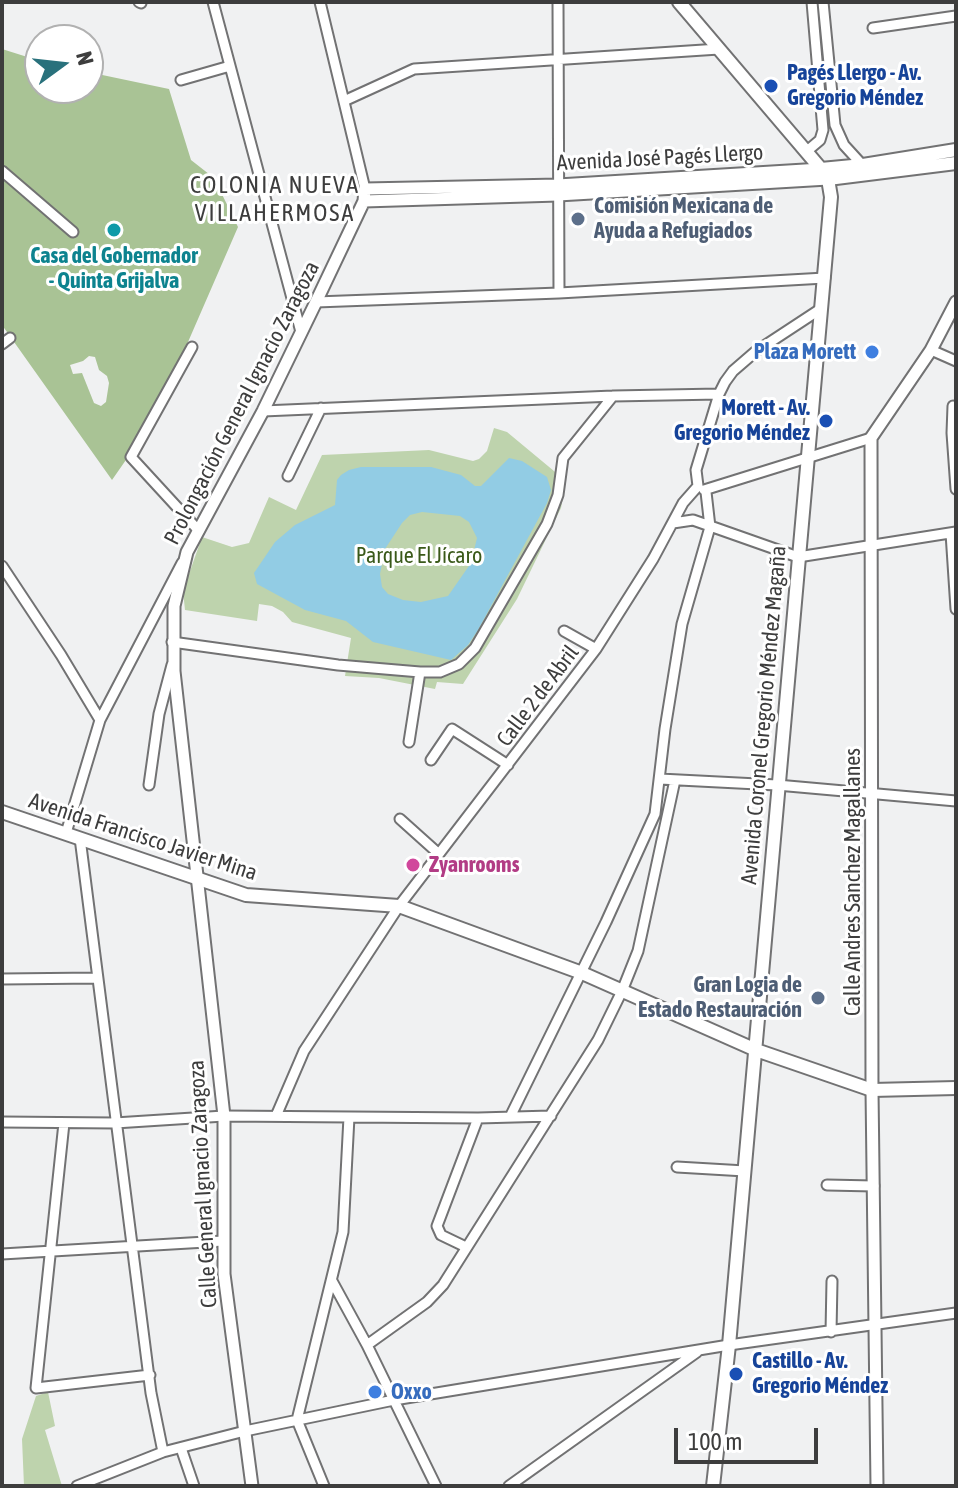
<!DOCTYPE html>
<meta charset="utf-8">
<style>
body{margin:0}
#map{position:relative;width:958px;height:1488px;overflow:hidden;background:#f0f1f2;font-family:"Asap Condensed",sans-serif}
canvas{display:block}
.frame{position:absolute;inset:0;border:4px solid #3d3d3d;pointer-events:none}
.north{position:absolute;left:24px;top:24px;width:80px;height:80px;box-sizing:border-box;background:#fff;border:2px solid #b1b1b1;border-radius:50%;rotate:75deg;font-size:22px;font-weight:700;line-height:32px;text-align:center;color:#3d3d3d}
.north::after{content:'';display:block;margin:auto;width:28px;height:36px;background:#29717c;clip-path:polygon(50% 0,100% 100%,50% 72%,0 100%)}
.scale{position:absolute;left:674px;top:1428px;width:144px;height:36px;box-sizing:border-box;border:4px solid #3d3d3d;border-top:0;padding-left:10px;font-size:24px;line-height:28px;white-space:nowrap;color:#3d3d3d;-webkit-text-stroke:6px #fff;paint-order:stroke}
</style>
<div id="map">
<canvas width="958" height="1488"></canvas>
<div class="frame"></div>
<div class="north">N</div>
<div class="scale">100 m</div>
</div>
<script>
const g = document.querySelector('canvas').getContext('2d');
g.lineJoin = 'round';
function fillPath(path, color) {
  g.fillStyle = color;
  g.fill(path, 'evenodd');
}
function poly(rows) {
  const path = new Path2D();
  for (const r of rows) {
    path.moveTo(r[0], r[1]);
    for (let i = 2; i < r.length; i += 2) path.lineTo(r[i], r[i + 1]);
  }
  return path;
}
function trace(path, color, width, dash) {
  g.strokeStyle = color;
  g.lineWidth = width;
  g.lineCap = dash ? 'butt' : 'round';
  g.setLineDash(dash || []);
  g.stroke(path);
}
function drawText(font, color, halo, rows, align = 'center') {
  g.font = font + ' "Asap Condensed",sans-serif';
  g.lineWidth = 6;
  g.setLineDash([]);
  g.textBaseline = 'middle';
  g.strokeStyle = halo;
  g.fillStyle = color;
  for (const [text, x, y, turn = 0] of rows) {
    g.save();
    g.translate(x, y);
    g.rotate((+turn || 0) * Math.PI / 180);
    g.textAlign = isNaN(turn) ? turn : align;
    if (halo) g.strokeText(text, 0, 0);
    g.fillText(text, 0, 0);
    g.restore();
  }
}
fillPath(poly([
 [494,428,507,432,566,481,561,508,517,599,463,684,437,682,435,689,379,678,345,676,351,638,292,622,283,612,272,606,259,604,257,621,185,610,183,591,202,537,232,547,249,543,269,497,296,510,322,455,429,450,473,461,479,459,487,451],
 [48,1392,55,1426,45,1430,62,1486,24,1486,22,1439,36,1396]
]), '#bed3ad');
fillPath(poly([
 [2,49,40,61,40,88,88,88,88,72,169,89,191,160,214,178,238,227,188,342,128,457,112,480,2,325],
 [89,356,95,357,99,370,107,376,109,383,106,402,101,406,94,403,82,373,73,374,70,365,83,361]
]), '#a9c395');
fillPath(poly([
 [509,458,522,461,547,477,551,490,547,503,478,630,468,645,451,660,373,642,346,621,305,610,257,584,254,573,275,542,295,525,335,505,337,480,341,475,349,470,361,467,431,467,461,475,475,486,481,486],
 [422,512,460,516,469,522,477,538,471,563,448,596,421,602,403,600,388,594,382,587,380,574,385,549,402,523,410,515]
]), '#92cce4');
const minor = poly([
 [139,2,141,3],
 [213,2,301,332],
 [320,2,365,189],
 [558,2,559,293],
 [823,2,835,125,844,145,865,168],
 [873,28,956,16],
 [181,80,230,66],
 [344,101,414,69,719,49],
 [807,151,820,140,823,130,812,2],
 [2,171,73,232],
 [316,302,559,293,825,278],
 [2,344,10,338],
 [192,347,131,457,199,531],
 [931,350,956,361],
 [263,411,613,396,719,394],
 [952,433,953,406],
 [956,433,952,433,956,489],
 [288,476,321,408],
 [704,490,871,438],
 [673,523,693,520,798,557,956,532],
 [951,533,956,609],
 [2,566,61,655,100,720,66,833],
 [564,631,596,649],
 [172,642,338,665,420,672,440,672,459,664,475,648,547,524,558,495,563,458,613,396],
 [100,720,182,563],
 [409,742,420,672],
 [431,760,452,729,508,765],
 [660,779,777,785,956,801],
 [149,785,159,714,172,665],
 [400,819,439,854],
 [80,838,151,1393,163,1452],
 [2,979,97,978],
 [276,1116,304,1051,399,906,596,649,653,559,683,503,698,486,696,470,719,394,725,382,733,371,755,352,822,308],
 [510,1117,606,922,655,814,665,729,682,624,710,527,706,492],
 [2,1122,115,1123,224,1116,478,1118,551,1116],
 [64,1123,36,1388,150,1375],
 [677,1167,745,1171],
 [827,1185,874,1186],
 [466,1247,441,1235,437,1226,478,1118],
 [2,1254,223,1241],
 [332,1281,367,1345,436,1486],
 [831,1332,832,1281],
 [367,1345,427,1302,443,1285,598,1040,622,991,638,951,675,780],
 [181,1448,194,1486],
 [77,1486,163,1452,245,1431,394,1400,729,1345,956,1313],
 [324,1486,297,1420,343,1232,349,1117],
 [509,1486,697,1352]
]);
const tertiary = poly([
 [364,201,558,195,828,179],
 [252,1486,224,1274,224,1116,174,671,174,606,187,552,263,411,316,302,364,201,365,189,558,185,821,169],
 [877,1486,872,1090,871,438,931,350,956,302]
]);
const secondary = poly([
 [679,2,821,169,828,179,831,197,729,1345,713,1486],
 [821,169,863,165,956,150],
 [828,179,956,163],
 [2,812,246,895,399,906,582,973,756,1050,872,1090,956,1088]
]);
trace(minor, '#727273', 13);
trace(tertiary, '#727273', 15);
trace(secondary, '#727273', 16);
trace(minor, '#fff', 9);
trace(tertiary, '#fff', 11);
trace(secondary, '#fff', 12);
for (const [x, y, r, color] of [
 [771,86,8,"#1a4fb4"],
 [578,219,8,"#5c6f8a"],
 [114,230,8,"#0f9aa8"],
 [872,352,8,"#3f7fe0"],
 [826,421,8,"#1a4fb4"],
 [413,865,8,"#d1479c"],
 [818,998,8,"#5c6f8a"],
 [736,1374,8,"#1a4fb4"],
 [375,1392,8,"#3f7fe0"]
]) {
  const dot = new Path2D();
  dot.arc(x, y, r, 0, 2 * Math.PI);
  g.fillStyle = color;
  g.fill(dot);
  trace(dot, '#fff', 3);
}
drawText('bold 22px', '#164399', '#fff', [
 ["Pagés Llergo - Av.",787,73],
 ["Gregorio Méndez",787,98],
 ["Morett - Av.",810,408,"right"],
 ["Gregorio Méndez",810,433,"right"],
 ["Castillo - Av.",752,1361],
 ["Gregorio Méndez",752,1386]
], 'left');
drawText('22px', '#3d3d3d', '#fff', [
 ["Avenida José Pagés Llergo",660,158,-3],
 ["Prolongación General Ignacio Zaragoza",242,403,-63],
 ["Calle 2 de Abril",538,696,-53],
 ["Avenida Coronel Gregorio Méndez Magaña",764,715,-85],
 ["Avenida Francisco Javier Mina",143,837,18],
 ["Calle Andres Sanchez Magallanes",853,882,-90],
 ["Calle General Ignacio Zaragoza",203,1184,-93]
]);
drawText('bold 22px', '#4e5e75', '#fff', [
 ["Comisión Mexicana de",594,206],
 ["Ayuda a Refugiados",594,231],
 ["Gran Logia de",802,985,"right"],
 ["Estado Restauración",802,1010,"right"]
], 'left');
drawText('bold 22px', '#0d838f', '#fff', [
 ["Casa del Gobernador",114,256],
 ["- Quinta Grijalva",114,281]
]);
drawText('bold 22px', '#366cbe', '#fff', [
 ["Plaza Morett",856,352],
 ["Oxxo",391,1392,"left"]
], 'right');
drawText('22px', '#3a5919', '#fff', [
 ["Parque El Jícaro",419,556]
]);
drawText('bold 22px', '#b23c85', '#fff', [
 ["Zyanrooms",429,865]
], 'left');
g.letterSpacing = '2px';
drawText('24px', '#3d3d3d', '#fff', [
 ["COLONIA NUEVA",275,185],
 ["VILLAHERMOSA",275,213]
]);
g.letterSpacing = '0px';
</script>
